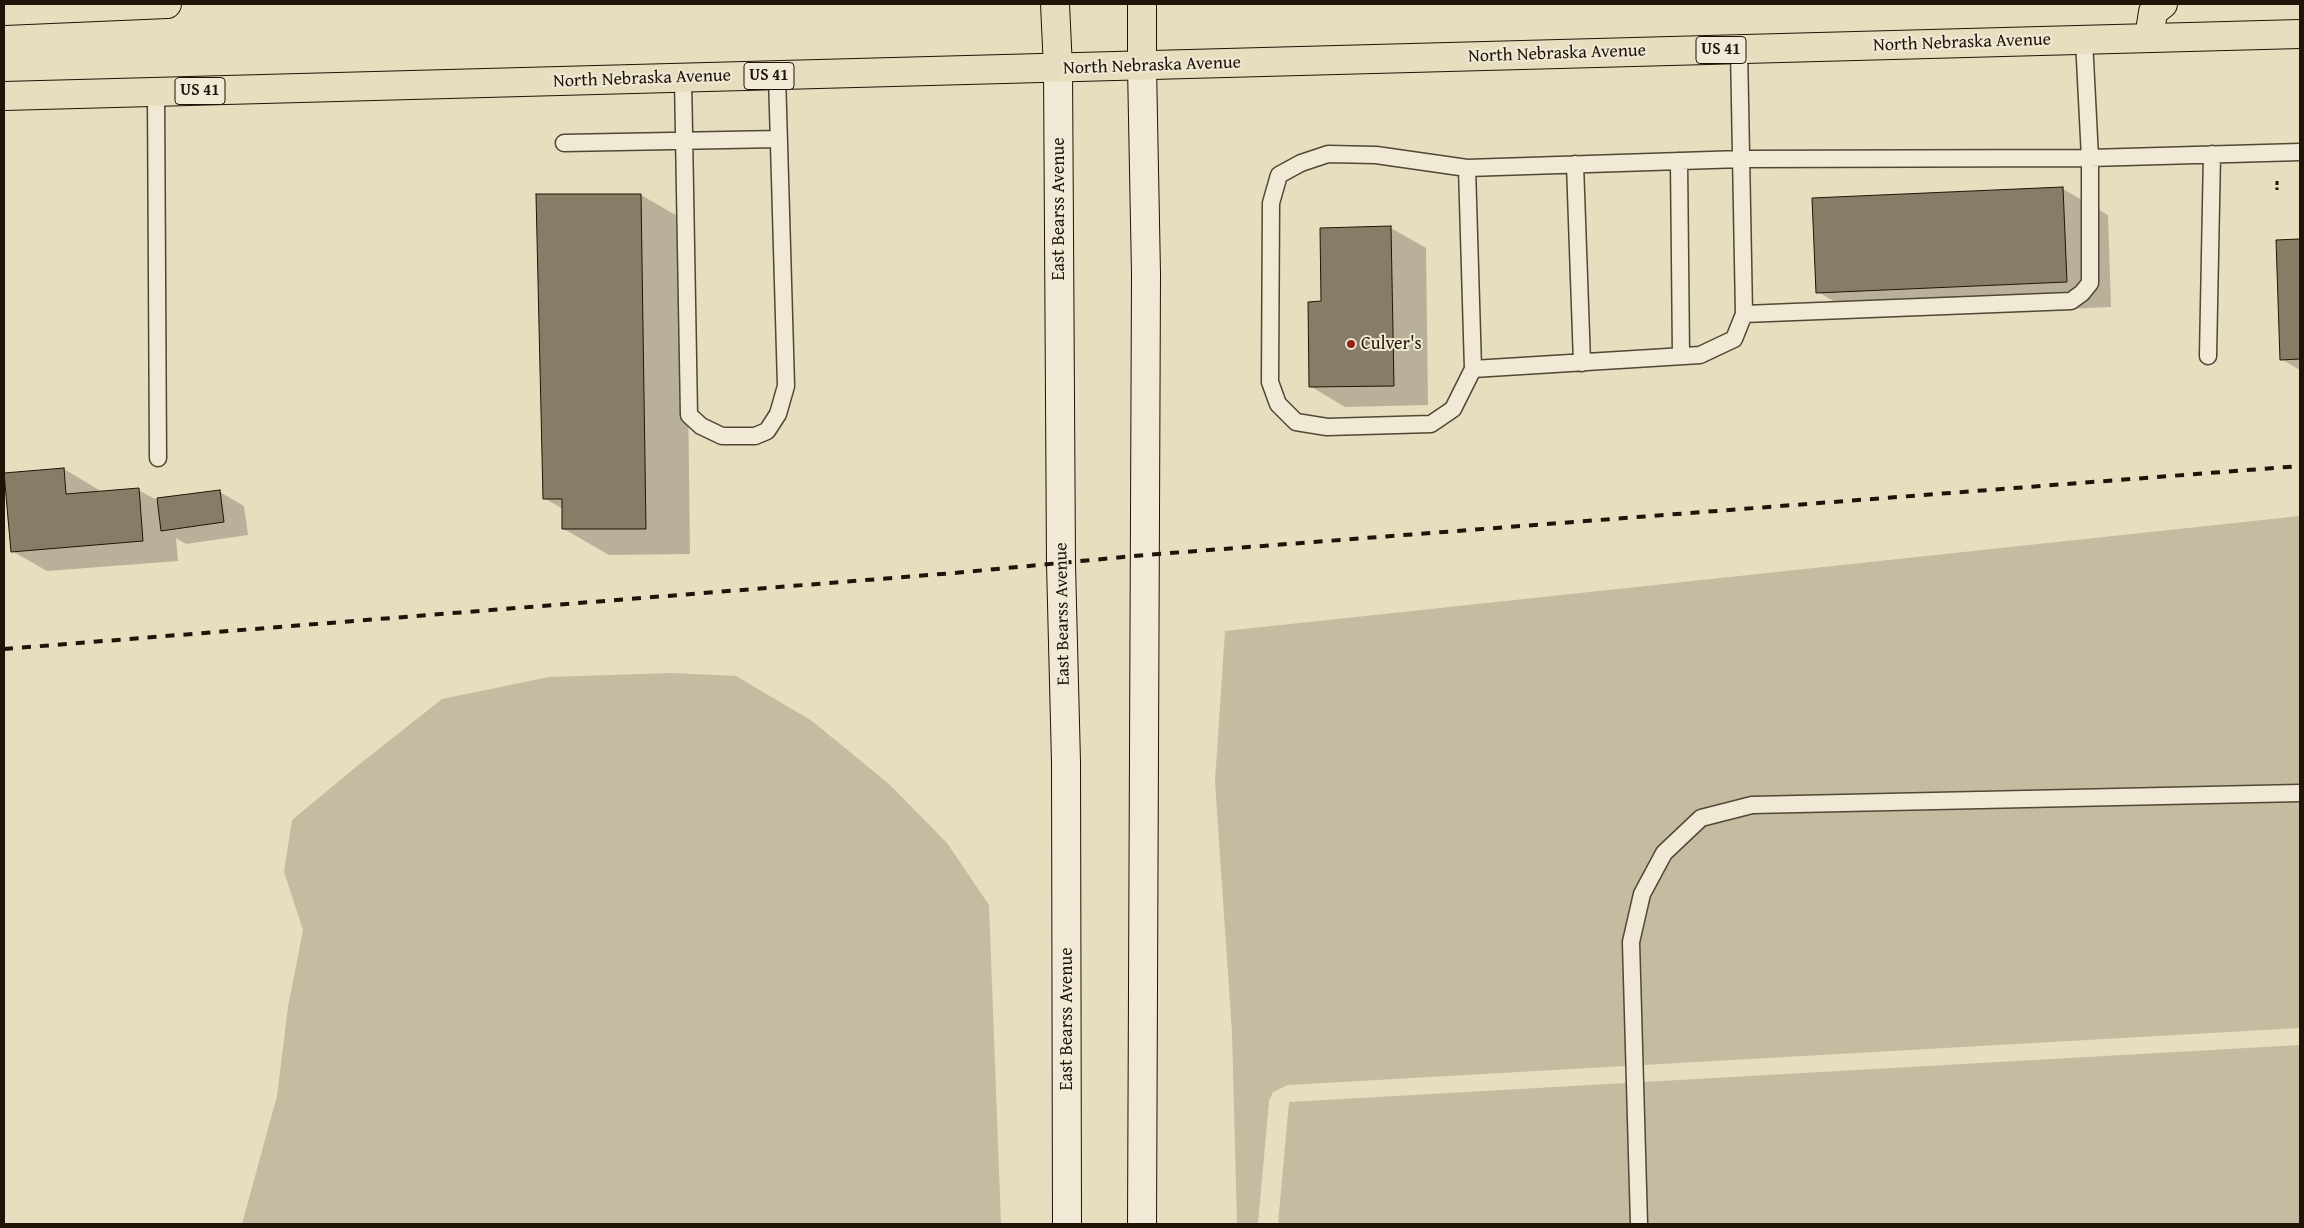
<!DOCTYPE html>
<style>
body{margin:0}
#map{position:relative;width:2304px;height:1228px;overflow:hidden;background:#e7ddbf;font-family:"Gentium Book Plus",serif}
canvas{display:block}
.frame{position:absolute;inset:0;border:5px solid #211307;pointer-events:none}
</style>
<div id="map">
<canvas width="2304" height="1228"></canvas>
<div class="frame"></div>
</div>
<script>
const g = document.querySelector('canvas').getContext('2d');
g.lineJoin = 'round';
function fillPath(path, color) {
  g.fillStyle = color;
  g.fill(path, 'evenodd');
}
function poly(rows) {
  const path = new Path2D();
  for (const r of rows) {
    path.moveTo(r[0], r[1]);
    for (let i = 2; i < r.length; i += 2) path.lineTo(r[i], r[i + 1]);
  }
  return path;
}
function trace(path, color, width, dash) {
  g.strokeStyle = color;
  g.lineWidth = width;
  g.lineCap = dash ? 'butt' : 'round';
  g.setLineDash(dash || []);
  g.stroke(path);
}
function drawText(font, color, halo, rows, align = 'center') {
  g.font = font + ' "Gentium Book Plus",serif';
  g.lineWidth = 4;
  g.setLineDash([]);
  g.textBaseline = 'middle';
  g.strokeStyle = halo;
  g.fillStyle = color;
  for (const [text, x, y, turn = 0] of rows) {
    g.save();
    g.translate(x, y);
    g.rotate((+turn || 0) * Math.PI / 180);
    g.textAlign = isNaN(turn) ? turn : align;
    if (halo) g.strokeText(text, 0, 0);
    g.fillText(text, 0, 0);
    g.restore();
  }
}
fillPath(poly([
 [2300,516,2300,1028,1288,1085,1273,1092,1269,1101,1258,1224,1237,1224,1232,1033,1215,781,1225,631],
 [671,673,736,676,812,721,889,784,947,843,989,905,1001,1224,242,1224,277,1096,288,1007,303,930,284,872,292,820,356,767,442,699,549,677],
 [2300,1045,2300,1224,1278,1224,1289,1102]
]), '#c5bba0');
fillPath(poly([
 [2063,189,2108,215,2111,307,1863,318,1818,292],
 [641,195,686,221,690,554,609,555,564,529,563,509,544,498],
 [1391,228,1426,248,1428,405,1345,407,1310,386,1322,303],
 [2300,240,2300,370,2281,359,2278,241],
 [64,469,99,490,99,492,138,490,159,501,220,492,244,506,248,535,186,544,176,538,178,561,47,571,12,551]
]), '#0003');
const building = poly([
 [2063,187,2067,282,1816,293,1812,198,2063,187],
 [536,194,641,194,646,529,562,529,562,499,543,499,536,194],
 [1391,226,1394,386,1309,387,1308,302,1321,301,1320,228,1391,226],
 [2300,239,2300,359,2280,360,2276,240,2300,239],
 [64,468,66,494,139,488,143,541,11,552,4,473,64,468],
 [220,490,224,522,161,531,157,498,220,490]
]);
fillPath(building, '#887c67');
trace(building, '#211307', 1);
const lane = poly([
 [683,78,689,415,701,426,722,436,755,436,767,431,778,414,786,386,777,75],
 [156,93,158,458],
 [564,143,779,139],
 [1679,161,1681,356],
 [1575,164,1582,363],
 [1467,168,1473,369,1453,409,1431,424,1327,427,1296,422,1278,404,1270,382,1271,203,1279,175,1301,163,1328,154,1376,155,1467,168,1742,159,2090,158,2300,152],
 [1744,314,2071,301,2082,293,2090,283,2090,158,2084,40],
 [2208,356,2212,154],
 [1473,369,1700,355,1734,339,1744,314,1739,49],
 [1639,1224,1631,942,1642,894,1664,853,1701,818,1752,805,2300,793]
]);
const secondary = poly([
 [1058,68,1061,564,1066,762,1067,1224],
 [1142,1224,1146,274,1142,66]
]);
const primary = poly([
 [1055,4,1058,68],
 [1142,4,1142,66],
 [4,11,167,4],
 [2149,38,2153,12,2163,4],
 [4,96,2300,34]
]);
trace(lane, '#524635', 19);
trace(secondary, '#211307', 30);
trace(primary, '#211307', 30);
trace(poly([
 [2277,181,2277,190]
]), '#211307', 3, [4, 2.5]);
trace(lane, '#efe9d5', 16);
trace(secondary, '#efe9d5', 28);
trace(primary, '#e7ddbf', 28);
trace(poly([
 [4,649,954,573,1145,555,2300,466]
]), '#211307', 4, [9, 9]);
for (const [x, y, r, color] of [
 [1351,344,5,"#8f2418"]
]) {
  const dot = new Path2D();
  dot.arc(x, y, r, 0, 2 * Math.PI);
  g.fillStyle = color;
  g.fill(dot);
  trace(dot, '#efe9d5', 2);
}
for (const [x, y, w] of [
 [1721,50,50],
 [769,76,50],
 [200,91,50]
]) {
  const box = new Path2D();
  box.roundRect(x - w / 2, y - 13.5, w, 27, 4);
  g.fillStyle = '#efe9d5';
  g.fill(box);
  trace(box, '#211307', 1);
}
drawText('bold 16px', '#211307', null, [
 ["US 41",1721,50],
 ["US 41",769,76],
 ["US 41",200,91]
]);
drawText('18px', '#211307', '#efe9d5', [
 ["North Nebraska Avenue",1962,43,-2],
 ["North Nebraska Avenue",1557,54,-2],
 ["North Nebraska Avenue",1152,66,-2],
 ["North Nebraska Avenue",642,79,-2],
 ["East Bearss Avenue",1059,209,-90],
 ["East Bearss Avenue",1063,614,-91],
 ["East Bearss Avenue",1067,1019,-90]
]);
drawText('18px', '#211307', '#efe9d5', [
 ["Culver's",1361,344]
], 'left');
</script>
